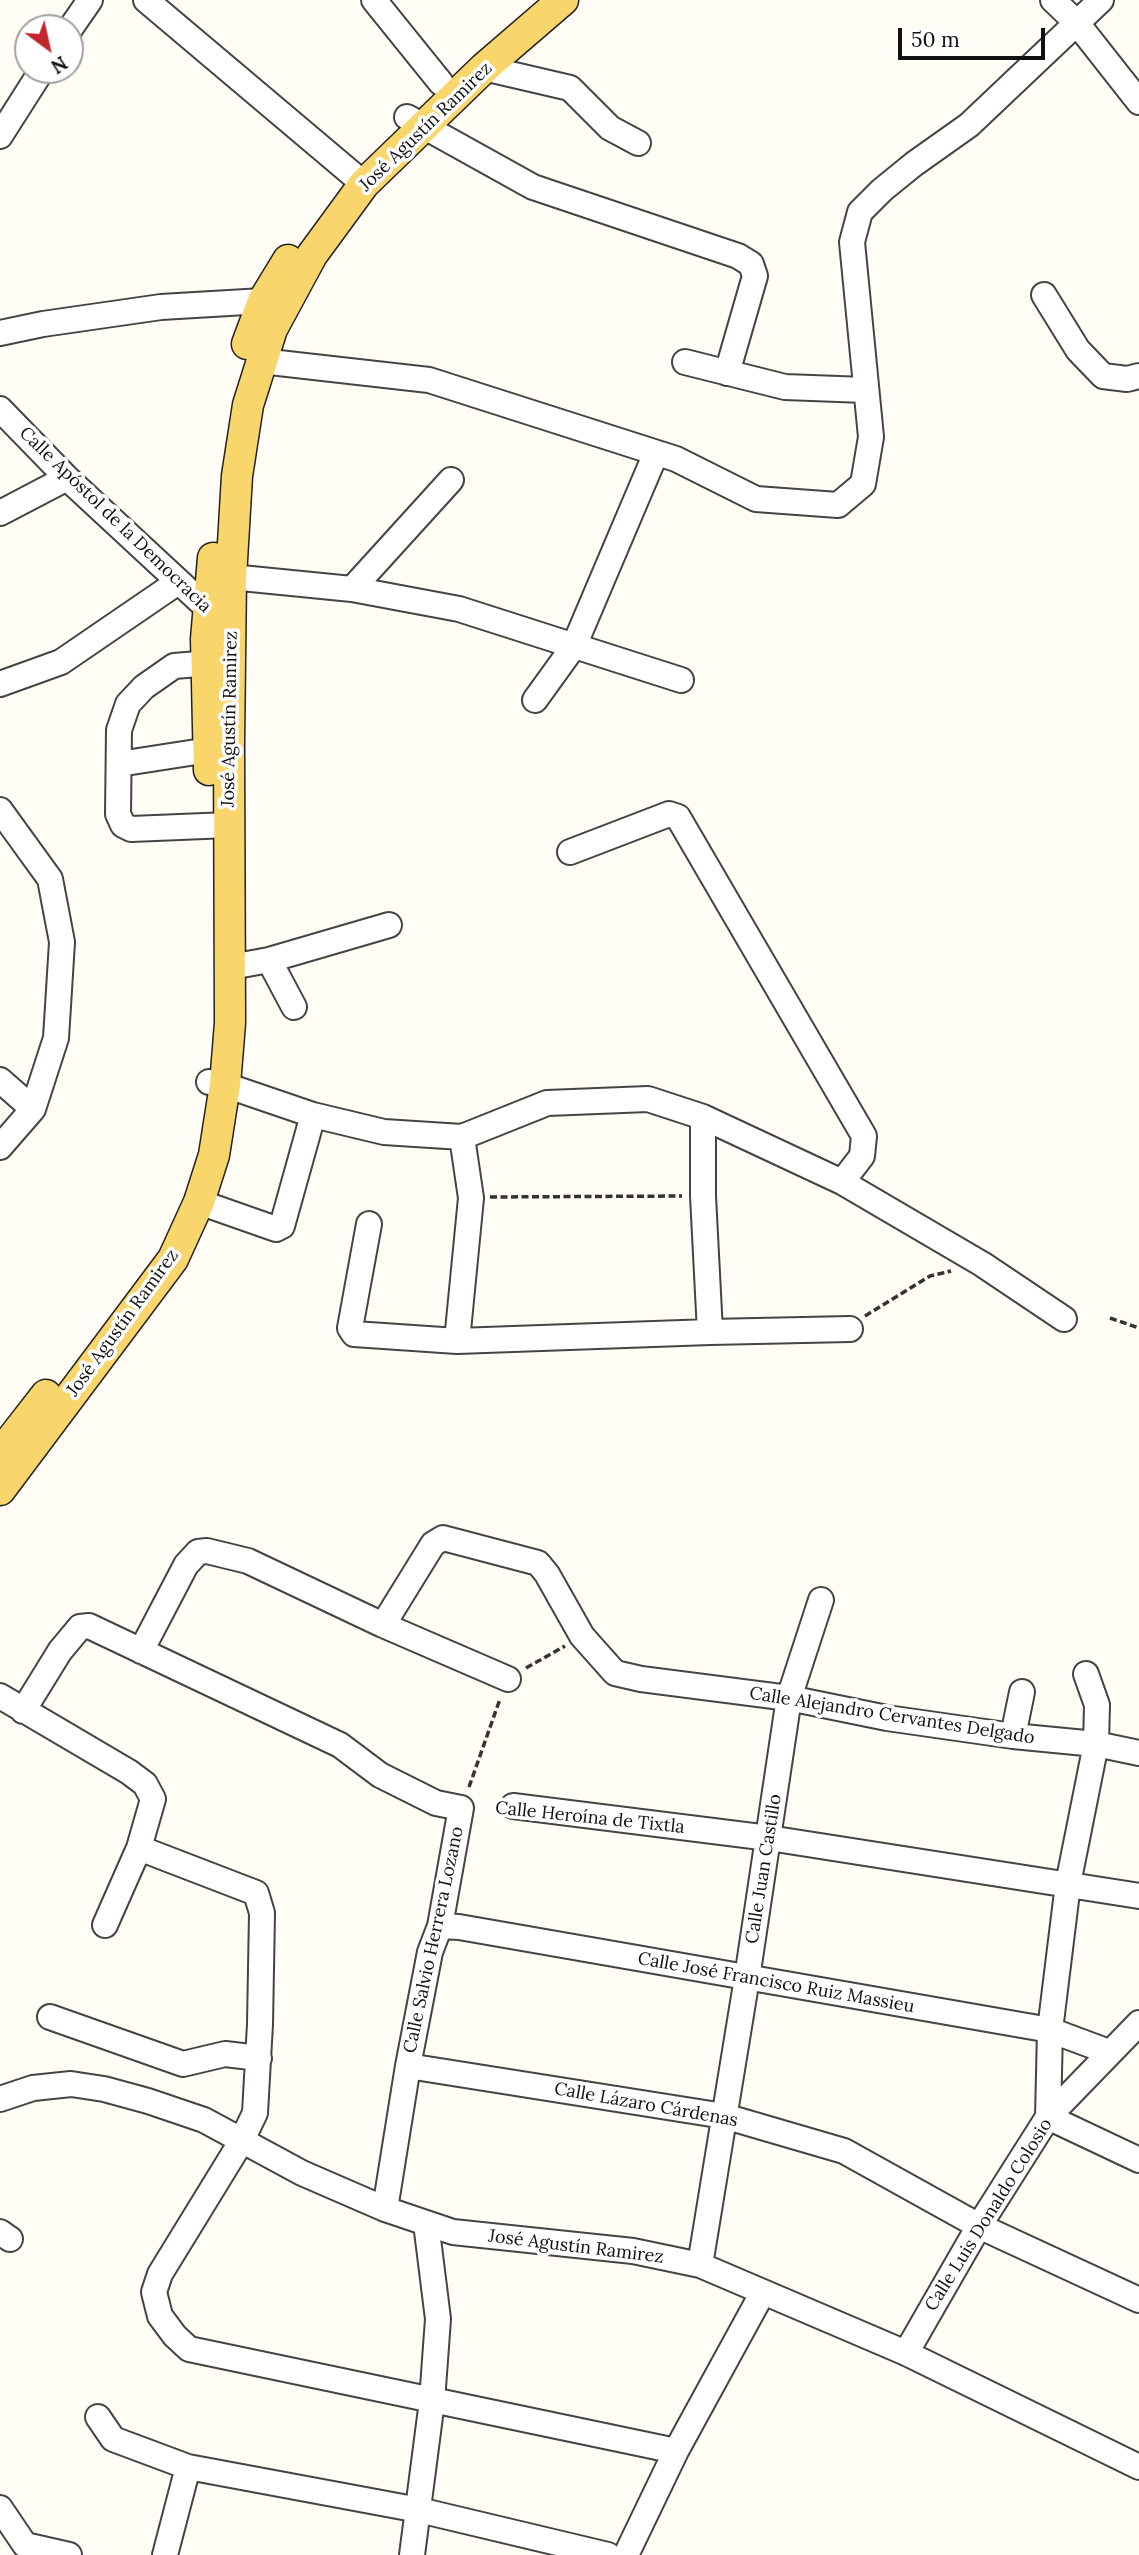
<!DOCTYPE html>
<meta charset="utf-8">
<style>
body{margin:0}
#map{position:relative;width:1139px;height:2555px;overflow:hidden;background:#fffdf5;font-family:Lora,serif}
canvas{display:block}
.north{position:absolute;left:14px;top:14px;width:70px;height:70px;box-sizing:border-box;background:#fff;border:2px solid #a0a0a0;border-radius:50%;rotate:147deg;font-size:19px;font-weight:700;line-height:28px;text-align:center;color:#111}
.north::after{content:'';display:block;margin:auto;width:24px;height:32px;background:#c4262e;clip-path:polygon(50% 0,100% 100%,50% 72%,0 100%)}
.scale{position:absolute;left:898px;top:28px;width:147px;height:32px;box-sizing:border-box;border:4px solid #111;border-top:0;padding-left:9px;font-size:21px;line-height:24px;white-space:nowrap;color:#111;-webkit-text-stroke:5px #fff;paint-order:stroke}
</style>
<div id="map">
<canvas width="1139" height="2555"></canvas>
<div class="north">N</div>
<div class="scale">50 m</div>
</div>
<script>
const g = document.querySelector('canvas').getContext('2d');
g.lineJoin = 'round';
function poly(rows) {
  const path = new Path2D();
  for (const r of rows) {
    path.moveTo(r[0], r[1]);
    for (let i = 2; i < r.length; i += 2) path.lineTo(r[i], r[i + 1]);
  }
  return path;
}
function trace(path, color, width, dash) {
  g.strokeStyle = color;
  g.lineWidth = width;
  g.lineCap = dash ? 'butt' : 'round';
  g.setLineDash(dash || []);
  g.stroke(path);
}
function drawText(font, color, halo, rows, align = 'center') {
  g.font = font + ' Lora,serif';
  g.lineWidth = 7;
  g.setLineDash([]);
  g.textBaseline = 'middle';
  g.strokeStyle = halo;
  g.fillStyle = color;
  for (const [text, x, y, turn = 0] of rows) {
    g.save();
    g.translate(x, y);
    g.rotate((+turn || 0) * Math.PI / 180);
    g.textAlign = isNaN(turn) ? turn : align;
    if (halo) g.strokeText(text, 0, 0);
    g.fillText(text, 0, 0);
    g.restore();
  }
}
const minor = poly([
 [146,0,364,184],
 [374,0,441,83],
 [1053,0,1076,22,1139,102],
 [70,29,90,0],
 [484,68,570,88,610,128,638,143],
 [407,117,533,187,738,256,751,264,755,276,727,373],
 [0,136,42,70],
 [1044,295,1078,350,1103,376,1127,379,1139,376],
 [0,333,43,324,161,307,263,301],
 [261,361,429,380,676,459,756,499,838,505,863,484,871,437,852,242,860,212,882,190,914,164,969,125,1101,0],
 [685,362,785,387,865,390],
 [0,409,67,478,218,618],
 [0,513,67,478],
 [231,577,352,589,459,609,681,680],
 [352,589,451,480],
 [223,662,174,666,144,687,128,704,119,730,118,814,123,825,131,829,229,825],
 [0,684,61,662,178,582],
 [535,700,574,646,656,453],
 [119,764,209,750,224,744],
 [0,810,50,879,62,942,56,1038,33,1109,0,1147],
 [570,852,669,814,678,817,864,1136,862,1156,842,1182],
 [269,960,294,1007],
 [231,967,269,960,389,925],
 [0,1080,33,1109],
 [209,1082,225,1085,313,1115,384,1132,462,1137,547,1103,648,1099,703,1117,842,1182,982,1264,1064,1319],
 [199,1202,276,1229,282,1226,313,1115],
 [369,1224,350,1328,354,1334,457,1341,710,1332,703,1196,703,1117],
 [710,1332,850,1329],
 [457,1341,471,1198,462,1137],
 [383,1625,433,1544,443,1538,538,1563,547,1574,582,1636,615,1673,641,1679,789,1698,887,1718,1013,1736,1096,1744,1139,1753],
 [141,1651,186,1565,198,1552,207,1551,248,1561,383,1625,508,1679],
 [1086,1674,1097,1705,1096,1744,1068,1884,1050,2030,1048,2117,1139,2160],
 [0,1696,129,1772,145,1784,153,1799,139,1848,105,1925],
 [23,1711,60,1651,80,1627,89,1626,340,1745,380,1775,436,1803,461,1808,440,1926,430,1952,408,2066,385,2209],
 [1013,1736,1022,1692],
 [513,1806,769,1838,1139,1896],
 [139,1848,256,1893,262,1913,260,2024,255,2113,241,2142,160,2274,154,2292,160,2316,175,2336,189,2349,676,2451],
 [440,1926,459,1927,1050,2030,1109,2052],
 [50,2017,183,2064,225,2054,259,2058],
 [408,2066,724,2116,844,2151,979,2226,1139,2300],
 [0,2099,33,2088,71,2084,104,2089,148,2101,204,2120,302,2173,385,2209,453,2232,633,2251,700,2265,906,2353,1139,2467],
 [0,2232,10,2239],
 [700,2265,747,1978,789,1698,821,1600],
 [906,2353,979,2226,1048,2117,1139,2023],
 [98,2417,113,2439,188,2467,419,2510,608,2555],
 [0,2508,25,2545,69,2555],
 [165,2555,188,2467],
 [412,2555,432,2401,438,2319,426,2223],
 [626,2555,676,2451,763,2292]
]);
const major = poly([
 [247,344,263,301,288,260],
 [209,770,206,639,213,558],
 [0,1454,46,1395],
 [0,1490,173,1259,199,1202,214,1155,225,1085,230,1023,229,743,231,577,237,476,248,405,272,329,312,255,364,184,484,68,563,0]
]);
trace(minor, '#444', 28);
trace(major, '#222', 33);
trace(poly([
 [490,1197,682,1196],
 [865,1316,930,1276,951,1271],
 [1110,1318,1139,1328],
 [526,1668,565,1646],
 [469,1787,500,1699]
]), '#333', 3.5, [7, 3.5]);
trace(minor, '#fff', 24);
trace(major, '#f9d66b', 30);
drawText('18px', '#111', '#fff', [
 ["José Agustín Ramirez",426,127,-44],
 ["Calle Apóstol de la Democracia",115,520,44],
 ["José Agustín Ramirez",230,719,-89],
 ["José Agustín Ramirez",123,1323,-54],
 ["Calle Alejandro Cervantes Delgado",892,1716,9],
 ["Calle Heroína de Tixtla",590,1818,6],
 ["Calle Juan Castillo",764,1869,-81],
 ["Calle Salvio Herrera Lozano",434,1940,-78],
 ["Calle José Francisco Ruiz Massieu",776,1983,10],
 ["Calle Lázaro Cárdenas",646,2105,10],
 ["Calle Luis Donaldo Colosio",989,2215,-58],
 ["José Agustín Ramirez",576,2247,7]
]);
</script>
